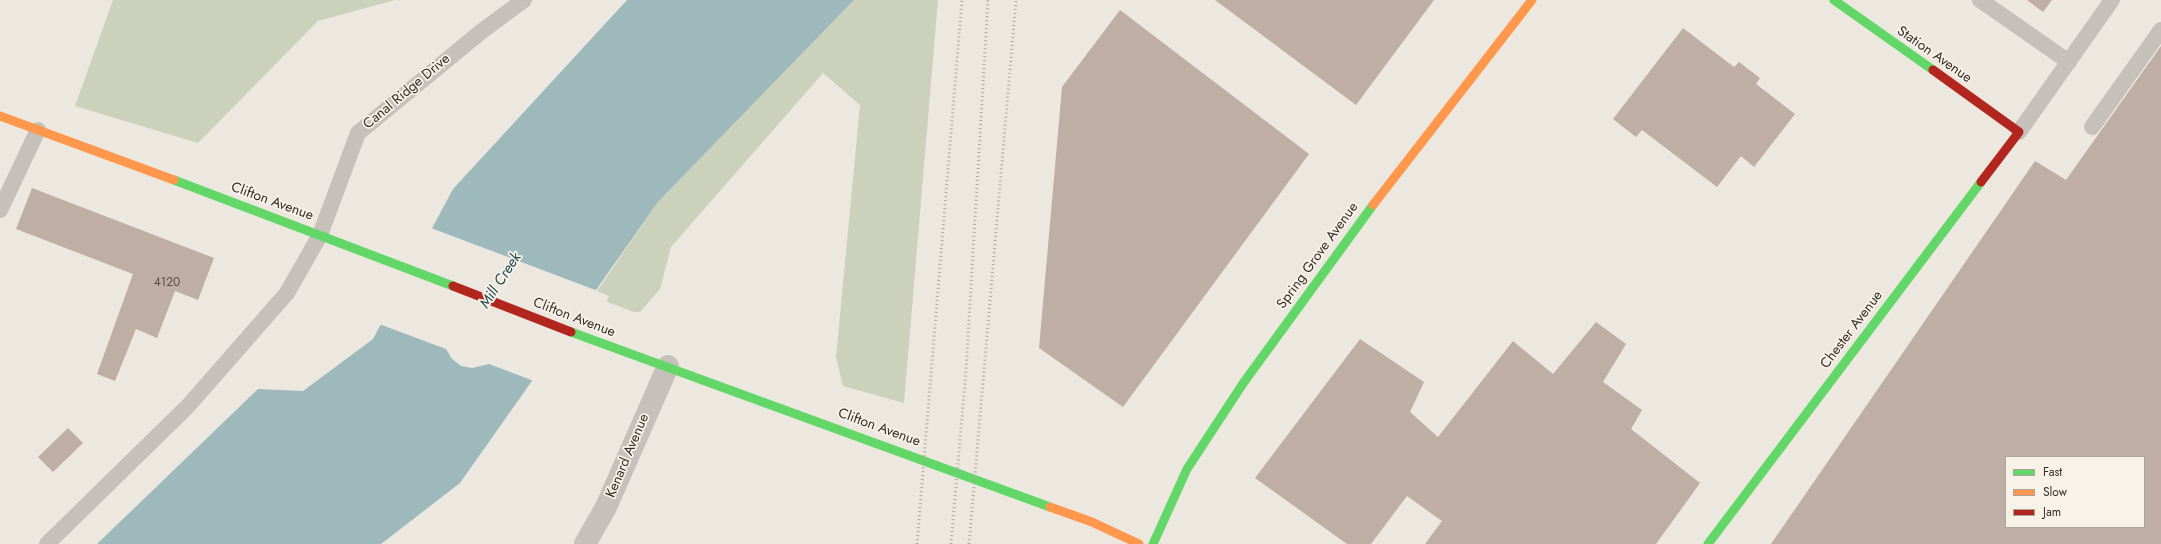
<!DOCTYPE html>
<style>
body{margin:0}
#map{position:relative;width:2161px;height:544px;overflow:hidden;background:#ece8e0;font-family:Jost,sans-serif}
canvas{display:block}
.legend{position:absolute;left:2005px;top:456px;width:140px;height:72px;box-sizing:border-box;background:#f8f2e8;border:1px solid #aaa49b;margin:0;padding:5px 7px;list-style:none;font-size:12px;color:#352e28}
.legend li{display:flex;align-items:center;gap:8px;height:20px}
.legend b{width:20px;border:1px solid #aaa49b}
</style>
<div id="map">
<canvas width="2161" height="544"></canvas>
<ul class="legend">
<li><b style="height:5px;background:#63d668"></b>Fast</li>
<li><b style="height:5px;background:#ff974d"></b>Slow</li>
<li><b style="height:5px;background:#b3261e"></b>Jam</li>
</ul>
</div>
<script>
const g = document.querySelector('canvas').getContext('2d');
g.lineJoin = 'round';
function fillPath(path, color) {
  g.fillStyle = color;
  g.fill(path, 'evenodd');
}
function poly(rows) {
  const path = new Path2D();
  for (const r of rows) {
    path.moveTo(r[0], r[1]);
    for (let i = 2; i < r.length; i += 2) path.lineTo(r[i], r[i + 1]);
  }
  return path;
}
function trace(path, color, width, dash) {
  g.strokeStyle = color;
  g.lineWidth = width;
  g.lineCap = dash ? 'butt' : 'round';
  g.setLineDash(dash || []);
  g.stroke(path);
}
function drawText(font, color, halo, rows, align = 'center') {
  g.font = font + ' Jost,sans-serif';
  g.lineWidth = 3.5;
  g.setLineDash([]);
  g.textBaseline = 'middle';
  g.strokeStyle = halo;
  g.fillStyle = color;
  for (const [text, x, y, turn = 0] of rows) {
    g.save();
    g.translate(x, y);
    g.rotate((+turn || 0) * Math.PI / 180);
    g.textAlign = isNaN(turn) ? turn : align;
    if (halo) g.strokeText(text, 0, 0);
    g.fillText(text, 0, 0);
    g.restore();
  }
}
fillPath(poly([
 [113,0,395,0,318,21,198,143,75,106],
 [854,0,938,0,904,403,843,386,836,357,860,105,823,73,671,247,660,289,640,312,634,312,607,302,609,296,597,291,658,202]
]), '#cbd1bb');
fillPath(poly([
 [627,0,854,0,658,202,460,483,381,544,97,544,258,389,303,391,373,339,453,189]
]), '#9eb9bc');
fillPath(poly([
 [431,228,598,291,534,381,489,364,472,368,461,366,452,359,446,349,379,324]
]), '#ece8e0');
fillPath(poly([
 [1215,0,1434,0,1356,105],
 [2027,0,2052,0,2043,12],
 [1120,10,1309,154,1123,407,1039,348,1062,87],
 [1683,28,1734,67,1739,62,1760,78,1756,84,1795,114,1754,167,1741,156,1717,187,1642,130,1636,137,1613,119],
 [2161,46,2161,544,1771,544,2035,161,2066,180],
 [2006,457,2144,457,2144,527,2006,527],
 [32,188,214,258,198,300,175,291,157,338,136,329,115,381,97,374,133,274,16,229],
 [1596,322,1626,344,1603,382,1642,410,1631,429,1700,483,1656,544,1425,544,1442,521,1407,496,1371,544,1347,544,1255,478,1360,339,1424,382,1410,412,1438,437,1513,341,1553,374],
 [68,428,83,443,53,472,38,457]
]), '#bfaea3');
trace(poly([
 [1980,0,2069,62],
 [2092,127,2161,30],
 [2019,132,2112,0],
 [0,210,38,130],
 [47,544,188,406,287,293,320,235,358,133,482,31,524,0]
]), '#c5c0ba', 16);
trace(poly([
 [585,544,606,507,668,366]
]), '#c5c0ba', 22);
trace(poly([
 [1834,0,1933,70],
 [174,180,453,286],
 [571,332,1050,507],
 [1153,544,1187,469,1244,382,1373,205],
 [1708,544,1981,182]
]), '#63d668', 9);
trace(poly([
 [0,116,174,180],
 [1373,205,1532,0],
 [1050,507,1092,522,1139,544]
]), '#ff974d', 9);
trace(poly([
 [1933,70,2019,132,1981,182],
 [453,286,571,332]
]), '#b3261e', 9);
trace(poly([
 [917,544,962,0],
 [951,544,966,371,988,0],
 [969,544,1016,0]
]), '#aca8a4', 3, [1, 3]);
drawText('12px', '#584e47', null, [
 ["4120",167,283]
]);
drawText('14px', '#352e28', '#f8f2e8', [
 ["Station Avenue",1934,55,35],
 ["Canal Ridge Drive",407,92,-40],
 ["Clifton Avenue",272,202,20],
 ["Spring Grove Avenue",1318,256,-54],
 ["Clifton Avenue",574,318,21],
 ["Chester Avenue",1852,330,-53],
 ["Clifton Avenue",879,428,20],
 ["Kenard Avenue",628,456,-67]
]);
drawText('italic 15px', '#204c54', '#f8f2e8', [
 ["Mill Creek",501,281,-57]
]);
</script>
